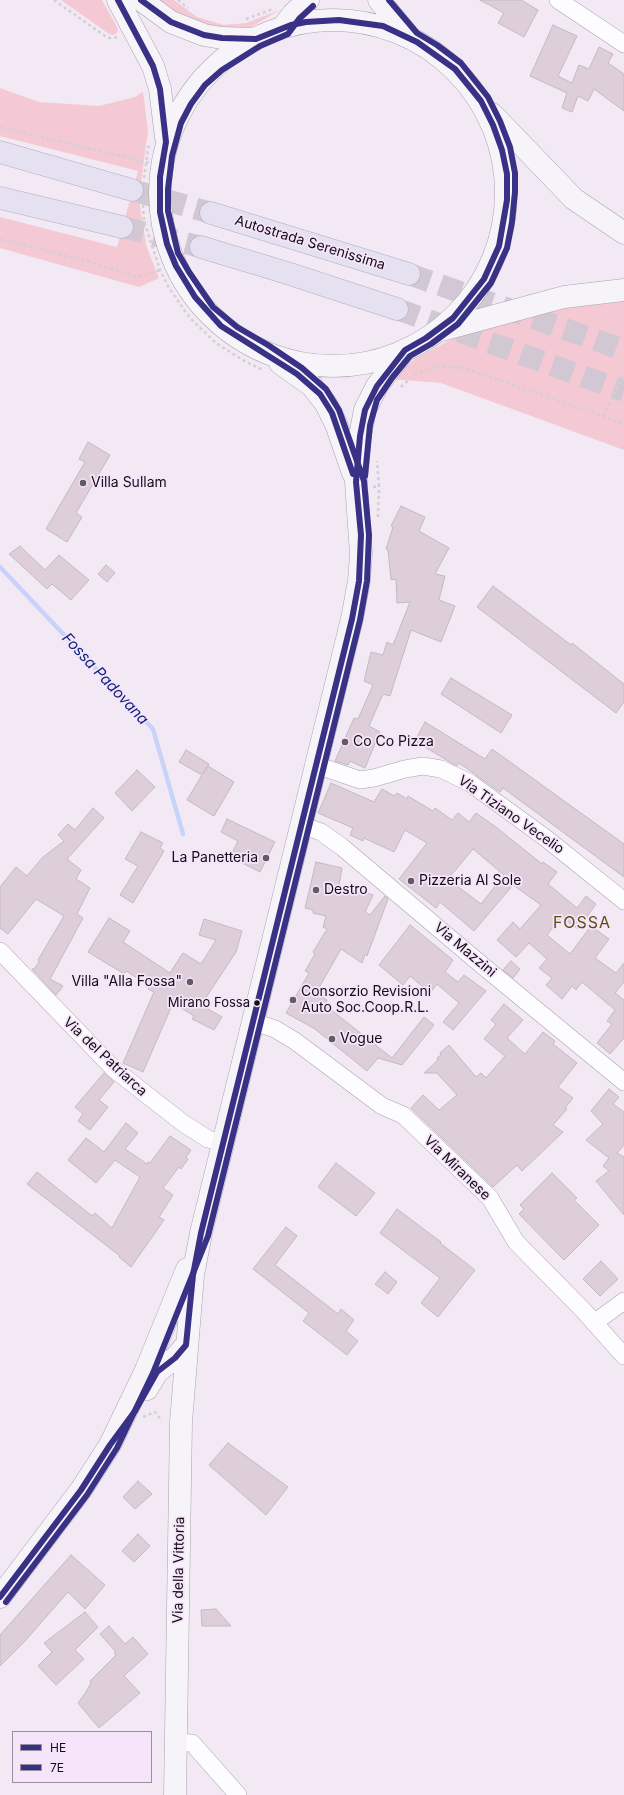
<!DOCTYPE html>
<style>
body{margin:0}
#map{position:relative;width:624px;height:1795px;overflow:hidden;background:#f2e9f5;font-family:Inter,sans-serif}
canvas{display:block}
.legend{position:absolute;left:12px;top:1731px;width:140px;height:52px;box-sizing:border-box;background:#f5e4fa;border:1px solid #9b8e9e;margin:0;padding:5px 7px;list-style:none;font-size:12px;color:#140e15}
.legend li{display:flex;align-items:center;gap:8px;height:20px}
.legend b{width:20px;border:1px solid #9b8e9e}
</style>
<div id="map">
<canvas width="624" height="1795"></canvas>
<ul class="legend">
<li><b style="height:5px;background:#393185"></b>HE</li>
<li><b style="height:5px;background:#393185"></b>7E</li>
</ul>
</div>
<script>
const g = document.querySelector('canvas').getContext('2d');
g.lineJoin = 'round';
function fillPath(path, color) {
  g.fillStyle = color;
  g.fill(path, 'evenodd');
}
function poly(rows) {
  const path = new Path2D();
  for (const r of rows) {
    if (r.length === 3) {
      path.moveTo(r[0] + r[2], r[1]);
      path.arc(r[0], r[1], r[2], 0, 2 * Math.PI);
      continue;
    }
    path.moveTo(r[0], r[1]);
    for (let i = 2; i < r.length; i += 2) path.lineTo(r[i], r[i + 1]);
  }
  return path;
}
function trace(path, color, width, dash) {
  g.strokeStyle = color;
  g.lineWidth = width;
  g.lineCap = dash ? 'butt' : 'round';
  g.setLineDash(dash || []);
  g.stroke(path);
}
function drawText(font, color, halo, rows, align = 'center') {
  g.font = font + ' Inter,sans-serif';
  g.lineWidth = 3.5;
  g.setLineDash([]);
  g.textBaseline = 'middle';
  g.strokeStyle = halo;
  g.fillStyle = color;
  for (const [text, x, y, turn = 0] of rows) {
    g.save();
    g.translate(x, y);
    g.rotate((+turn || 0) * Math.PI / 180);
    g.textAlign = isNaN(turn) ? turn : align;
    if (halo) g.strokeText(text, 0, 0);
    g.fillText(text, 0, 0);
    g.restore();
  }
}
fillPath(poly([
 [61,0,102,0,118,29,117,33,113,35,109,34],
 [155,0,174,0,197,17,224,25,246,23,280,10,251,27,245,29,218,29,178,14],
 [0,88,39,102,99,106,135,97,143,92,148,131,140,190,140,207,146,245,159,278,139,287,0,248,0,217,117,247,138,171,0,136],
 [624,298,624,450,441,383,391,379,415,359,448,341,491,322,529,311]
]), '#f4c9d3');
trace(poly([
 [0,567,153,729,183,834]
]), '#c7d3f8', 4.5);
const building = poly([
 [480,0,521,0,538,10,524,37,498,23,504,13,480,0],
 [553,25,577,36,558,76,572,83,579,65,589,69,599,47,613,54,608,63,624,74,624,111,594,89,588,101,578,96,572,112,562,108,567,93,530,76,553,25],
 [88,442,110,455,76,513,82,517,67,542,46,529,85,462,79,459,88,442],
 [401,506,425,517,419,531,449,548,435,574,445,576,439,600,455,606,441,642,411,630,390,696,383,694,369,726,380,732,365,768,350,761,348,765,335,761,354,718,358,719,373,685,364,681,371,652,383,655,387,642,393,645,410,602,397,603,396,579,391,580,388,550,386,549,393,527,391,526,401,506],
 [20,546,45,570,59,555,89,580,71,600,52,584,47,589,9,554,20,546],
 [106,565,115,573,107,582,98,574,106,565],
 [493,586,571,645,572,643,624,684,624,702,616,713,477,607,493,586],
 [451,678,512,715,501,733,441,694,451,678],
 [425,722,485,759,492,749,624,844,624,877,503,788,500,792,459,763,457,766,453,764,415,741,425,722],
 [186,750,209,764,203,774,208,766,234,782,214,816,187,800,202,775,179,762,186,750],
 [137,770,155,787,132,811,115,793,137,770],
 [331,783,374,802,382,789,394,796,397,793,407,799,408,796,433,811,435,808,452,820,458,813,469,822,476,813,496,827,542,864,543,862,557,872,548,884,577,908,586,896,596,904,578,929,561,917,547,935,570,954,591,926,609,939,595,958,616,973,624,963,624,982,615,993,624,1000,624,1038,610,1054,597,1043,612,1024,607,1021,615,1010,582,982,576,990,572,986,562,999,546,985,552,978,539,968,547,959,529,943,516,957,497,940,513,922,520,929,541,905,513,885,474,931,440,902,436,908,399,879,427,843,405,830,394,852,364,838,363,841,350,835,353,828,318,813,331,783],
 [473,849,504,875,481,904,448,879,473,849],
 [93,808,104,818,67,859,81,870,76,879,90,888,77,914,83,918,50,979,63,986,56,995,32,969,34,969,39,962,38,960,64,916,36,899,8,934,0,928,0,887,16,867,27,876,43,857,64,841,58,835,68,824,75,830,93,808],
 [227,819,275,842,260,872,230,857,238,841,221,832,227,819],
 [141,832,163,843,160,848,164,851,133,903,120,895,138,866,125,859,141,832],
 [316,862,342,868,339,885,373,895,365,912,370,915,385,896,388,899,367,956,365,954,362,963,341,949,316,993,327,1000,325,1005,392,1058,424,1017,434,1025,402,1065,378,1058,367,1071,315,1029,286,1013,309,973,305,971,315,954,313,952,327,929,323,927,326,916,313,913,313,910,305,908,316,862],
 [109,918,130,931,123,942,170,973,183,953,201,964,216,940,199,935,204,919,242,931,236,952,201,1005,222,1017,214,1030,192,1019,194,1016,173,1003,143,1072,123,1063,154,992,148,989,150,986,126,971,124,974,88,952,109,918],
 [410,925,453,960,445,972,458,982,464,975,486,991,453,1030,443,1022,459,1003,437,984,430,993,410,976,403,985,379,965,410,925],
 [511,961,520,969,513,978,503,970,511,961],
 [504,1004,523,1020,507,1038,525,1054,543,1032,555,1041,553,1044,577,1063,558,1087,573,1098,565,1108,567,1109,553,1125,563,1132,522,1171,517,1165,493,1187,411,1108,423,1095,439,1110,457,1095,437,1073,424,1073,438,1060,437,1058,441,1055,440,1053,449,1045,476,1077,481,1073,486,1078,505,1056,484,1039,496,1024,491,1020,504,1004],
 [104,1073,114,1082,99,1100,108,1107,90,1130,78,1121,83,1114,75,1107,104,1073],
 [609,1089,619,1097,613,1104,624,1112,624,1145,617,1153,624,1157,624,1215,596,1181,609,1171,603,1166,609,1158,586,1140,603,1124,591,1111,609,1089],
 [126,1123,138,1133,125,1149,147,1164,148,1162,150,1163,170,1136,191,1150,186,1157,188,1159,181,1169,179,1167,163,1188,173,1195,159,1217,164,1220,131,1267,119,1257,120,1256,27,1184,37,1172,92,1216,95,1213,112,1228,140,1177,115,1160,96,1183,68,1160,86,1138,104,1152,126,1123],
 [336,1163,375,1193,356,1216,318,1187,336,1163],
 [552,1173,577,1198,574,1200,599,1225,564,1260,519,1214,524,1209,520,1205,552,1173],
 [397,1209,441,1242,440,1243,475,1270,438,1317,421,1303,440,1278,380,1233,397,1209],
 [286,1227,297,1236,275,1265,338,1314,341,1309,354,1320,346,1331,358,1341,347,1355,303,1321,309,1313,253,1269,286,1227],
 [601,1261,618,1279,600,1296,583,1279,601,1261],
 [385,1272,397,1282,388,1294,375,1284,385,1272],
 [228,1443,288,1487,266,1515,209,1465,228,1443],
 [138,1481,152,1494,135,1509,123,1497,138,1481],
 [138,1534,150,1546,134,1562,122,1551,138,1534],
 [71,1555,105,1585,85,1609,68,1592,25,1641,0,1666,0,1635,71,1555],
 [216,1609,231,1626,202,1626,201,1610,216,1609],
 [85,1612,98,1627,75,1650,84,1659,56,1685,38,1666,52,1652,44,1643,85,1612],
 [109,1626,125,1644,133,1637,148,1654,124,1676,140,1693,99,1728,78,1703,86,1692,91,1683,90,1681,116,1655,114,1653,116,1652,100,1634,109,1626]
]);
fillPath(building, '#deceda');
trace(building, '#c2bac1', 1);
trace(poly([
 [132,190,211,213],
 [122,227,201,247],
 [409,274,624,350],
 [397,309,624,391]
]), '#d1c8d3', 22, [22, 11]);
const street = poly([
 [558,0,624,44],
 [316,765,360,780,374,778,405,769,423,766,441,769,470,783,547,839,624,901],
 [301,825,321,832,342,847,483,966,624,1082],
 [0,951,115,1070,183,1123,208,1139,224,1143],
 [254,1022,275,1029,295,1041,382,1106,403,1115,490,1198,516,1242,583,1310,624,1356],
 [594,1323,624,1301],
 [176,1742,192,1743,238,1795]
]);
const secondary = poly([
 [118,0,153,66,160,89,166,137],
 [141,0,171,22,204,35,222,38,256,39],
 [379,0,407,34],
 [333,193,173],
 [283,27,293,14,308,0],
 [492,114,574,199,624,233],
 [442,330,564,297,624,290],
 [280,363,312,386,326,404,336,424,353,473],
 [147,1389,157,1372,175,1358,186,1345],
 [0,1597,81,1490,110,1445,146,1370,187,1269],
 [175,1795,181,1422,193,1275,201,1233,352,619,359,581,361,554,356,482,360,436,365,410,377,386,405,350]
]);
const highway = poly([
 [0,152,132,190],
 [0,198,122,227],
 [211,213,409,274],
 [201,247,287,273,397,309]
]);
trace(street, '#a9a3ab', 18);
trace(secondary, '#a9a3ab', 23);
trace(highway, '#b3abbf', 23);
trace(poly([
 [54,0,105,36,109,38,119,37],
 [178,0,188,8],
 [246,19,273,9],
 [0,127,162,166],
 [144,178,149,143],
 [143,205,144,221,160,270,169,288,190,318,216,343,246,362,263,370],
 [0,239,94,263,134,276,145,275,160,270],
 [401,387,414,375,438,366,463,368,603,416,624,424],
 [603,416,624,373],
 [373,487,379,486,377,461],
 [378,517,379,486],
 [143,1417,155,1412,162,1421]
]), '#d3d0d3', 2.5, [3, 3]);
trace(street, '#fdfcfe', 17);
trace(secondary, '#f6f4f9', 22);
trace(highway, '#e5e1f0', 22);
trace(poly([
 [118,0,153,66,160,89,166,142,160,177,160,212,167,244,176,266,195,297,221,326,297,374,320,394,332,413,353,474],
 [0,1597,81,1490,110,1445,135,1411,157,1372,175,1358,186,1345,193,1275,201,1233,352,619,359,581,361,535,356,482,360,436,365,410,377,386,405,350,426,338,453,318,484,279,499,246,507,200,507,174,502,150,493,125,481,101,455,69,417,42,383,26,339,20,306,22,291,25,256,39,222,38,204,35,171,22,141,0]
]), '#393185', 6);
trace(poly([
 [365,476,370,425,377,400,392,378,410,356,431,344,458,324,491,283,507,248,512,222,515,192,515,173,510,147,500,121,488,97,461,63,437,45,417,33,389,0],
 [6,1602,87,1495,117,1448,153,1373,208,1236,360,620,367,581,369,535,364,481,339,410,326,389,302,368,268,345,237,327,213,307,189,272,178,253,168,211,168,189,172,156,181,123,191,104,205,85,222,70,260,46,288,34,299,19,313,6]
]), '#393185', 6);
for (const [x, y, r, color] of [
 [83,483,4,"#625b63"],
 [345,742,4,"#625b63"],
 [266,858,4,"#625b63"],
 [411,881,4,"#625b63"],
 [316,890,4,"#625b63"],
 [190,982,4,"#625b63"],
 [293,1000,4,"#625b63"],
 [257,1003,3.5,"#140e15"],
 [332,1039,4,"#625b63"]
]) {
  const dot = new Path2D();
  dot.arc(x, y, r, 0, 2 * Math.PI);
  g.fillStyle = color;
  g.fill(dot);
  trace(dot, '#f5e4fa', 1.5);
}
drawText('13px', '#140e15', '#f5e4fa', [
 ["Mirano Fossa",250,1003]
], 'right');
drawText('14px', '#140e15', '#f5e4fa', [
 ["Autostrada Serenissima",310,243,17],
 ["Via Tiziano Vecelio",511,815,35],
 ["Via Mazzini",465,950,40],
 ["Via del Patriarca",105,1057,43],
 ["Via Miranese",457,1168,44],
 ["Via della Vittoria",179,1570,-89]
]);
drawText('14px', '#140e15', '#f5e4fa', [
 ["Villa Sullam",91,483],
 ["Co Co Pizza",353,742],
 ["La Panetteria",258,858,"right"],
 ["Pizzeria Al Sole",419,881],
 ["Destro",324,890],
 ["Villa \"Alla Fossa\"",182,982,"right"],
 ["Consorzio Revisioni",301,992],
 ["Auto Soc.Coop.R.L.",301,1008],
 ["Vogue",340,1039]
], 'left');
drawText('italic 15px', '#0e247a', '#f5e4fa', [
 ["Fossa Padovana",105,679,47]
]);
g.letterSpacing = '1px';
drawText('16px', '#5f4e10', '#f5e4fa', [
 ["FOSSA",582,923]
]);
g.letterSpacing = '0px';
</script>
